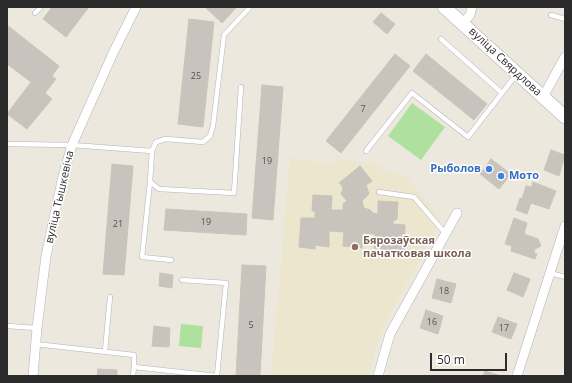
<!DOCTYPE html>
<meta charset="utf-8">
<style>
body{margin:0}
#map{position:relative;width:572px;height:383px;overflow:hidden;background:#ece8de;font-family:"Open Sans",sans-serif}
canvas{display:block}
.frame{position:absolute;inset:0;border:8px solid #2b2b2b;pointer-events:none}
.scale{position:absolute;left:430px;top:353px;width:77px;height:18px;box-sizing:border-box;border:2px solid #2b2b2b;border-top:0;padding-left:5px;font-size:12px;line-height:14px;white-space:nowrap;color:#2b2b2b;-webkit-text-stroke:3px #fff;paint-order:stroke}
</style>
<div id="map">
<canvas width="572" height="383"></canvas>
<div class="frame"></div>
<div class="scale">50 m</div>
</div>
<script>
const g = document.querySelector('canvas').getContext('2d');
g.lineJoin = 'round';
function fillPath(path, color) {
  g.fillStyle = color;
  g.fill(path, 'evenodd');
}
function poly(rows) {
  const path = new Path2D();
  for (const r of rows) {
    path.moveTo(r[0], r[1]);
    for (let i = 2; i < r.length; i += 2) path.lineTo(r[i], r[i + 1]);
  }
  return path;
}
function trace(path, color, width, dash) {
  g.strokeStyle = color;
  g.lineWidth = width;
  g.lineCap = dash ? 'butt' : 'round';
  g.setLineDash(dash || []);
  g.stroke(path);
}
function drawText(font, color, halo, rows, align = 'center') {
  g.font = font + ' "Open Sans",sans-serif';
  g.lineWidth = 3;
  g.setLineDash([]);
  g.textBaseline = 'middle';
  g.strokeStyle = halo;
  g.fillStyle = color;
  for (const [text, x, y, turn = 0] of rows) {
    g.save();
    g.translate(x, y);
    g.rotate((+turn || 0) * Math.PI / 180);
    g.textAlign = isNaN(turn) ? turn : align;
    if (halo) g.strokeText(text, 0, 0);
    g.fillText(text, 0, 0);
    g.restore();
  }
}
fillPath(poly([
 [290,158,330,163,339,159,381,165,381,171,405,175,441,220,379,336,368,376,271,376]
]), '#ede6ce');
fillPath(poly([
 [412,103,445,127,421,160,388,136],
 [181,324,203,326,201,348,179,346]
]), '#ade19d');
const building = poly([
 [52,7,89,7,66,37,43,19,52,7],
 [205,7,237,7,222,23,205,7],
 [381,13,395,24,387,34,373,22,381,13],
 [189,19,214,22,203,127,178,124,189,19],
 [7,25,59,66,52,76,56,79,45,93,52,99,27,129,7,114,31,82,7,64,7,25],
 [395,54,410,66,341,153,326,141,395,54],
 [426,54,487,104,474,120,413,71,426,54],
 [262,85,283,87,273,220,252,218,262,85],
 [551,150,565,155,559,176,544,170,551,150],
 [491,159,511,174,499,189,480,174,491,159],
 [112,164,133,166,124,275,103,274,112,164],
 [360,166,372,181,366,185,369,194,362,201,364,208,370,210,373,213,378,214,378,201,398,202,397,219,393,221,393,224,405,225,404,255,389,254,389,250,374,248,375,234,363,233,362,248,343,246,344,232,329,231,329,247,315,245,315,249,299,247,301,218,315,218,315,211,312,211,313,195,332,196,331,210,343,210,343,204,347,201,341,194,343,189,342,185,339,183,360,166],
 [533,182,556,191,549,209,531,203,527,214,516,210,520,198,522,199,526,186,532,187,533,182],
 [166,209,247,214,246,235,164,230,166,209],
 [514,218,527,223,524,234,538,239,541,246,535,249,534,253,537,254,535,259,511,251,512,246,505,244,514,218],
 [242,265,266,266,260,376,236,376,242,265],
 [160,273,173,275,172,288,159,286,160,273],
 [514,273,530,279,523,297,507,290,514,273],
 [437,279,456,284,451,303,432,298,437,279],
 [426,310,443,316,438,334,420,328,426,310],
 [498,317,517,324,511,339,492,332,498,317],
 [154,326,170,328,169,347,152,346,154,326],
 [98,369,117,370,117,376,97,376,98,369],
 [485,371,501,376,483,376,485,371]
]);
fillPath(building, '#c8c4bd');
trace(building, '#c8c4b8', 1);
const lane = poly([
 [35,13,41,7],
 [551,15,565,19],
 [441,39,502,93],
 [7,144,72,145,152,151,156,142,166,139,203,142,210,136,213,126,224,35,250,7],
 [152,151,150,182,159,189,234,193,241,87],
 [366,151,412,93,468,137,516,75],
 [150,182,142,257,171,260],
 [379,192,414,197,445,233],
 [550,273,565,277],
 [7,326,37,328],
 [35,344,134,355,134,367,217,376,226,283,182,280],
 [105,351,110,297],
 [133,376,134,367]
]);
const street = poly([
 [463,23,470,15,472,7],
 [543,97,565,57],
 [33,376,37,328,46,256,63,176,72,145,114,51,136,7],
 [378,376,390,334,457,213],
 [517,376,565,226]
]);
const secondary = poly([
 [444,7,565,117]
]);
trace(lane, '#b1b3be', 5.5);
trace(street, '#b1b3be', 10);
trace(secondary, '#b1b3be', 14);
trace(lane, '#fff', 4.5);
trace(street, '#fff', 9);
trace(secondary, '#fff', 13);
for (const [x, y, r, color] of [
 [489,169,4,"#3f7fe0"],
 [501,176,4,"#3f7fe0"],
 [355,247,4,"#8d6e63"]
]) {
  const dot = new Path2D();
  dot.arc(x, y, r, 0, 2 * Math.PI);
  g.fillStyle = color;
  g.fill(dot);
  trace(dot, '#fff', 1.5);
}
drawText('9px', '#525150', null, [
 ["25",196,76],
 ["7",363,109],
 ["19",267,161],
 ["19",206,222],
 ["21",118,224],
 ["18",444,291],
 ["16",432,322],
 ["5",251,325],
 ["17",504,328]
]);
drawText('11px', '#2b2b2b', '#fff', [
 ["вуліца Свярдлова",505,62,43],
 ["вуліца Тышкевіча",60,197,-77]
]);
drawText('bold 11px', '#366cbe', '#fff', [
 ["Рыболов",481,169],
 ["Мото",509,176,"left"]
], 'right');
drawText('bold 11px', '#785e54', '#fff', [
 ["Бярозаўская",363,241],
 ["пачатковая школа",363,254]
], 'left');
</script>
